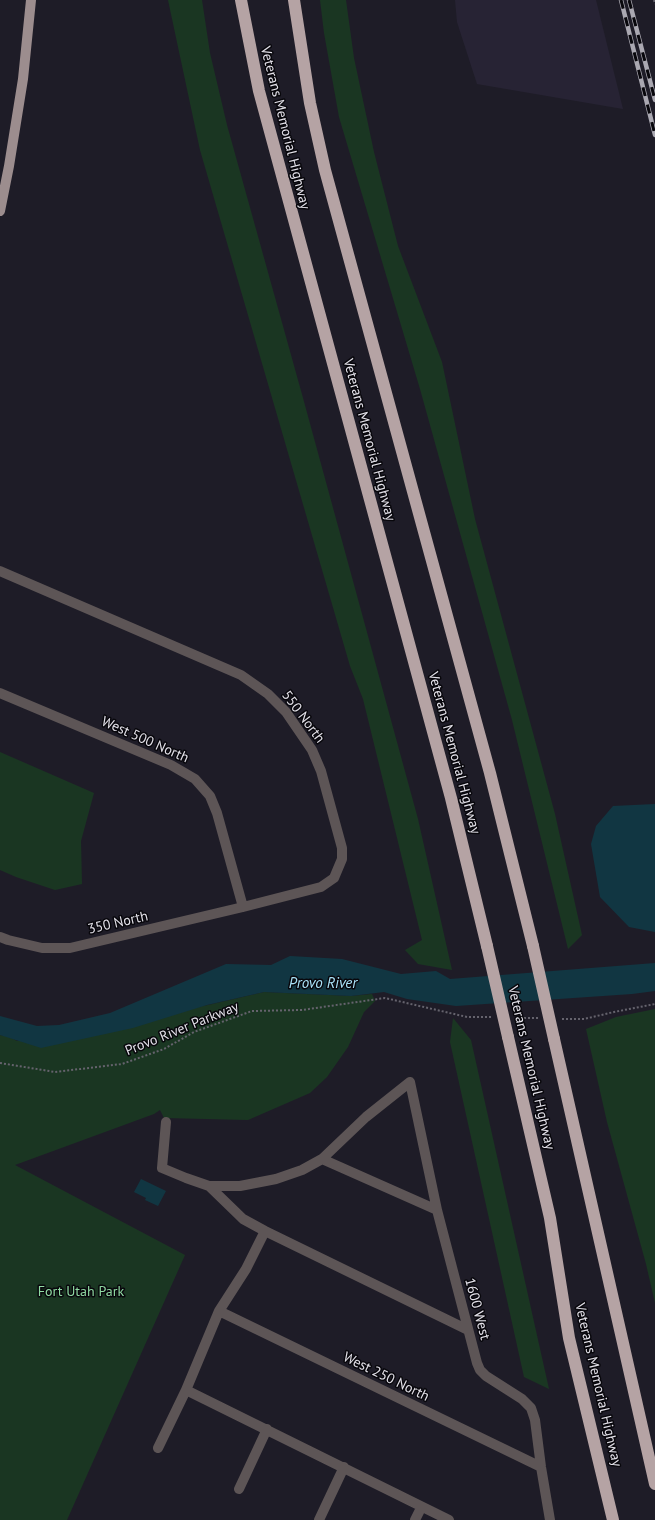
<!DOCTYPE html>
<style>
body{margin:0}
canvas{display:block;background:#1e1c27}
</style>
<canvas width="655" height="1520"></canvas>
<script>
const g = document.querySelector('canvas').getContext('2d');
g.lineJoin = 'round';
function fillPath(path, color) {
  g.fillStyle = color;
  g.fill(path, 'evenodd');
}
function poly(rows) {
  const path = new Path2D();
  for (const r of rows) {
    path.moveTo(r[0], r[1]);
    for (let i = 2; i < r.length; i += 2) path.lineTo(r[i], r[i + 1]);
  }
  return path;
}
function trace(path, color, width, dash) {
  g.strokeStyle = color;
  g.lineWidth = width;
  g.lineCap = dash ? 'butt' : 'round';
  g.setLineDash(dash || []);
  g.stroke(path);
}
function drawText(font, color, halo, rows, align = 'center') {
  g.font = font + ' "PT Sans",sans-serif';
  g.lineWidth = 3;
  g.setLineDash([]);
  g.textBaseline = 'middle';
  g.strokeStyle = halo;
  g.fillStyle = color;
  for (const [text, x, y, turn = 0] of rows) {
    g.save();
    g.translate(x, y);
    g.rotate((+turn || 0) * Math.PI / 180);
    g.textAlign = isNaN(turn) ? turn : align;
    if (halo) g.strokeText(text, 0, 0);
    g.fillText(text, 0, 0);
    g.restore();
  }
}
fillPath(poly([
 [455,0,596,0,623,109,477,84,457,22]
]), '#272334');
fillPath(poly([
 [168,0,202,0,210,53,227,125,303,398,418,819,452,970,418,964,405,950,422,940,363,699,350,666,200,150],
 [320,0,346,0,354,58,374,152,398,246,442,362,475,519,555,814,582,935,568,949,512,720,420,389,339,117,324,33],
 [0,752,94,793,81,841,82,884,55,890,16,877,0,870],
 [264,992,351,996,372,994,375,1001,364,1012,348,1047,327,1077,310,1093,248,1120,164,1118,160,1110,154,1114,15,1165,185,1255,67,1520,0,1520,0,1035,10,1037,17,1041,208,1005],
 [655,1009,655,1303,646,1264,607,1122,586,1029,616,1017],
 [453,1018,471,1040,549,1389,524,1377,450,1042]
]), '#1a3622');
fillPath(poly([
 [655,804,655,932,629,927,600,897,591,844,596,826,613,806],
 [290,956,342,959,401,974,436,971,450,979,655,963,655,991,632,994,456,1006,407,999,384,992,351,996,264,992,207,1005,133,1028,41,1048,0,1035,0,1016,37,1026,59,1025,110,1013,226,964,271,965],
 [141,1179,166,1191,158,1206,145,1200,146,1198,134,1192]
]), '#113642');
trace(poly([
 [654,0,655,4],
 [516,1018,538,1018],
 [562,1019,584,1019,614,1012,655,1004],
 [0,1063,55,1072,122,1064,164,1049,194,1032,252,1011,302,1010,385,998,467,1017,492,1017]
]), '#65636d', 2, [2, 2]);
trace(poly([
 [0,571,241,675,268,694,286,712,312,750,321,771,342,848,342,859,334,878,321,887,243,907,70,948,42,948,8,940,0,937],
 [0,693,171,765,195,779,210,796,217,813,243,907],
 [166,1122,162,1168,186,1178,209,1186,243,1219,265,1231,468,1330],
 [322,1159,437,1210],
 [209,1186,240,1186,276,1179,302,1170,322,1159,366,1117,410,1082,437,1210,477,1363,480,1370,486,1376,522,1399,531,1408,535,1420,541,1467,550,1520],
 [219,1311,541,1467],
 [186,1390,449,1520],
 [158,1448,186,1390,219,1311,246,1269,265,1231],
 [239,1489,267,1429],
 [319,1520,344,1467],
 [415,1520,421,1508]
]), '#5d5556', 10);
trace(poly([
 [0,211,9,166,23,79,31,0]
]), '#9c8d8e', 10);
trace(poly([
 [241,0,259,91,451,798,487,946],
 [294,0,310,103,325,170,490,773,533,946],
 [508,1037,550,1218,569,1338,613,1520],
 [554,1039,655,1484]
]), '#b5a3a4', 12);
const rail = poly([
 [621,0,655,135],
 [629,0,655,100]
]);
trace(rail, '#aaa8b1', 4.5);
trace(rail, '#08070c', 3, [9]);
trace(poly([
 [487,946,508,1037],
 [533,946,554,1039]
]), '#b5a3a4', 12);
drawText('14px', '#e4e2ea', '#08070c', [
 ["Veterans Memorial Highway",285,128,76],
 ["Veterans Memorial Highway",369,440,75],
 ["550 North",303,717,53],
 ["West 500 North",145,740,24],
 ["Veterans Memorial Highway",454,753,75],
 ["350 North",118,923,-13],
 ["Provo River Parkway",182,1029,-22],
 ["Veterans Memorial Highway",531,1068,77],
 ["1600 West",477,1309,75],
 ["West 250 North",386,1377,26],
 ["Veterans Memorial Highway",598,1385,77]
]);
drawText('14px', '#90dba3', '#08070c', [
 ["Fort Utah Park",81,1292]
]);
drawText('italic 15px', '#a8e1f6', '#08070c', [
 ["Provo River",323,984]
]);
</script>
